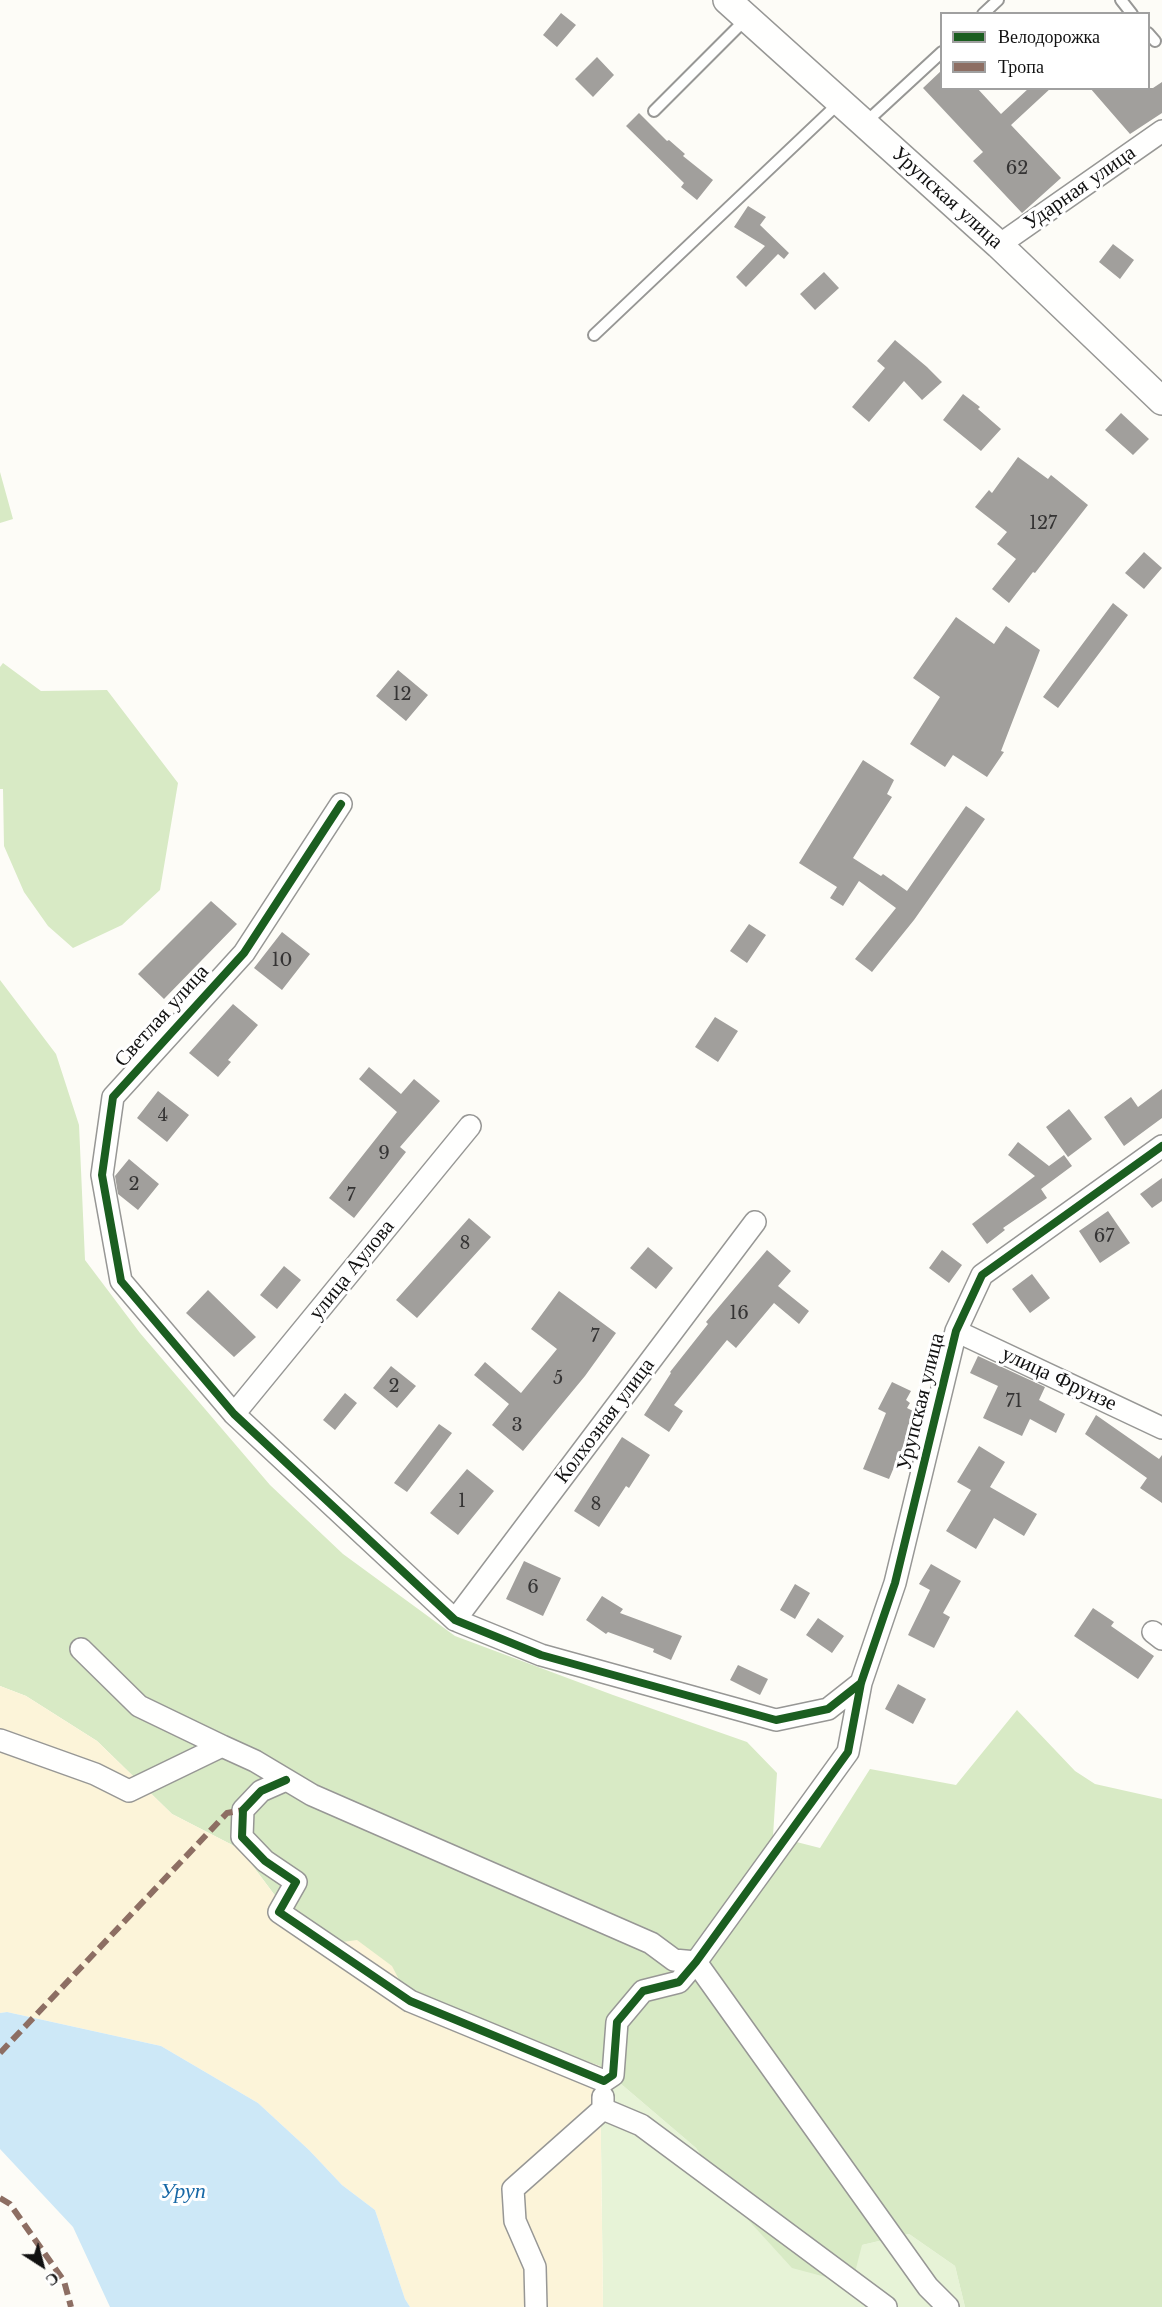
<!DOCTYPE html>
<meta charset="utf-8">
<style>
body{margin:0}
#map{position:relative;width:1162px;height:2307px;overflow:hidden;background:#fdfcf7;font-family:"Libre Baskerville",serif}
canvas{display:block}
.legend{position:absolute;left:940px;top:12px;width:210px;height:78px;box-sizing:border-box;background:#fff;border:2px solid #a0a0a0;margin:0;padding:8px 10px;list-style:none;font-size:18px;color:#111}
.legend li{display:flex;align-items:center;gap:12px;height:30px}
.legend b{width:30px;border:2px solid #a0a0a0}
.north{position:absolute;left:12px;top:2235px;width:60px;height:60px;-webkit-text-stroke:4px #fff;paint-order:stroke;rotate:144deg;font-size:16px;font-weight:700;line-height:24px;text-align:center;color:#111}
.north::after{content:'';display:block;margin:auto;width:21px;height:27px;background:#111;clip-path:polygon(50% 0,100% 100%,50% 72%,0 100%)}
</style>
<div id="map">
<canvas width="1162" height="2307"></canvas>
<ul class="legend">
<li><b style="height:8px;background:#1b5e20"></b>Велодорожка</li>
<li><b style="height:8px;background:#8d6e63"></b>Тропа</li>
</ul>
<div class="north">С</div>
</div>
<script>
const g = document.querySelector('canvas').getContext('2d');
g.lineJoin = 'round';
function fillPath(path, color) {
  g.fillStyle = color;
  g.fill(path, 'evenodd');
}
function poly(rows) {
  const path = new Path2D();
  for (const r of rows) {
    path.moveTo(r[0], r[1]);
    for (let i = 2; i < r.length; i += 2) path.lineTo(r[i], r[i + 1]);
  }
  return path;
}
function trace(path, color, width, dash) {
  g.strokeStyle = color;
  g.lineWidth = width;
  g.lineCap = dash ? 'butt' : 'round';
  g.setLineDash(dash || []);
  g.stroke(path);
}
function drawText(font, color, halo, rows, align = 'center') {
  g.font = font + ' "Libre Baskerville",serif';
  g.lineWidth = 6;
  g.setLineDash([]);
  g.textBaseline = 'middle';
  g.strokeStyle = halo;
  g.fillStyle = color;
  for (const [text, x, y, turn = 0] of rows) {
    g.save();
    g.translate(x, y);
    g.rotate((+turn || 0) * Math.PI / 180);
    g.textAlign = isNaN(turn) ? turn : align;
    if (halo) g.strokeText(text, 0, 0);
    g.fillText(text, 0, 0);
    g.restore();
  }
}
fillPath(poly([
 [600,2066,696,2148,731,2201,862,2245,909,2234,955,2266,965,2307,603,2307]
]), '#e7f3d7');
fillPath(poly([
 [0,472,13,519,0,523],
 [3,663,41,691,107,690,178,783,160,890,122,925,73,948,48,926,24,892,4,846,3,789,0,789,0,667],
 [0,980,56,1054,79,1125,85,1260,140,1333,270,1485,343,1554,455,1636,613,1695,747,1742,777,1773,773,1836,820,1848,870,1769,956,1785,1017,1710,1075,1771,1095,1784,1162,1799,1162,2307,965,2307,955,2266,909,2234,862,2245,852,2284,792,2268,731,2201,696,2148,600,2066,410,2001,313,1946,240,1849,172,1814,97,1741,26,1696,0,1686]
]), '#d8eac5');
fillPath(poly([
 [0,1686,26,1696,97,1741,172,1814,240,1849,313,1946,357,1940,392,1966,410,2001,600,2066,603,2307,410,2307,405,2299,375,2210,342,2185,309,2150,258,2103,161,2046,7,2012,0,2013]
]), '#fcf4d9');
fillPath(poly([
 [7,2012,161,2046,258,2103,309,2150,342,2185,375,2210,405,2299,410,2307,110,2307,73,2227,0,2149,0,2013]
]), '#cde8f7');
fillPath(poly([
 [561,13,576,25,557,47,543,35],
 [597,57,614,75,593,97,575,79],
 [942,70,942,88,977,88,1001,114,1029,88,1051,88,1011,125,1061,178,1022,213,973,161,983,152,923,88],
 [1162,82,1162,113,1130,134,1090,88,1153,88],
 [639,113,667,141,669,140,685,154,683,156,713,180,697,200,681,187,684,183,626,126],
 [748,206,766,217,760,225,789,253,784,259,778,254,746,287,736,277,765,246,734,227],
 [1113,244,1134,260,1120,279,1099,262],
 [824,272,839,288,815,310,800,294],
 [895,340,927,367,942,382,922,400,904,381,869,422,852,407,885,368,877,361],
 [963,394,980,407,978,409,1001,429,981,451,943,420],
 [1121,413,1149,439,1133,455,1105,430],
 [1018,457,1048,479,1051,475,1088,505,1035,573,1033,572,1009,603,992,589,1016,559,997,544,1007,532,975,507,989,490,992,493],
 [1144,552,1162,568,1144,589,1125,573],
 [1113,603,1128,615,1058,708,1043,697],
 [956,617,994,644,1006,626,1040,650,1001,751,1004,752,987,777,953,755,945,767,910,744,940,697,913,678],
 [398,670,428,695,406,721,376,696],
 [863,760,894,780,887,794,892,797,853,858,881,876,883,874,907,891,966,806,985,819,914,920,872,972,855,959,896,908,859,881,843,906,830,898,837,887,799,863],
 [211,901,237,924,164,999,138,974],
 [749,924,766,935,747,963,730,951],
 [282,932,310,954,282,990,254,968],
 [233,1004,258,1025,228,1060,231,1062,218,1077,189,1053],
 [715,1017,738,1031,718,1062,695,1047],
 [369,1067,401,1094,414,1079,440,1101,400,1147,406,1152,354,1218,329,1198,397,1112,359,1079],
 [1162,1089,1162,1118,1124,1146,1104,1117,1131,1097,1138,1107],
 [158,1091,189,1115,167,1142,137,1118],
 [1069,1109,1092,1139,1068,1157,1046,1127],
 [1018,1142,1049,1166,1064,1155,1072,1166,1041,1189,1047,1198,1003,1228,1005,1230,987,1244,972,1224,1035,1176,1008,1155],
 [129,1159,159,1184,138,1210,118,1194,115,1176],
 [1162,1178,1162,1201,1152,1208,1140,1194],
 [1108,1211,1130,1243,1100,1263,1079,1231],
 [469,1218,491,1237,417,1318,396,1300],
 [648,1247,673,1268,656,1289,630,1268],
 [767,1250,791,1271,778,1286,809,1311,799,1324,774,1303,736,1348,727,1340,674,1405,683,1411,669,1432,644,1415,671,1373,670,1372,708,1324,706,1322],
 [942,1250,962,1265,949,1283,929,1268],
 [284,1266,301,1280,277,1309,260,1295],
 [1032,1274,1050,1298,1030,1313,1012,1289],
 [208,1290,256,1337,234,1357,186,1313],
 [559,1291,616,1333,585,1376,523,1451,492,1425,509,1404,474,1375,485,1362,521,1393,557,1349,531,1329],
 [978,1356,1045,1387,1039,1400,1065,1414,1056,1433,1030,1419,1022,1436,983,1418,998,1386,970,1373],
 [391,1366,416,1386,397,1408,373,1388],
 [892,1382,911,1391,906,1400,910,1403,907,1408,917,1413,889,1479,863,1469,886,1413,878,1409],
 [345,1393,357,1403,335,1430,323,1420],
 [1096,1415,1159,1459,1162,1455,1162,1503,1140,1488,1147,1478,1085,1434],
 [439,1424,452,1433,407,1492,394,1483],
 [622,1437,650,1455,629,1488,626,1486,599,1527,574,1511],
 [979,1446,1005,1462,990,1487,1037,1514,1024,1536,994,1518,976,1549,946,1531,971,1490,957,1482],
 [467,1469,494,1491,458,1535,430,1513],
 [524,1561,561,1578,543,1616,506,1599],
 [931,1564,961,1581,943,1613,950,1617,934,1648,908,1635,930,1590,919,1584],
 [795,1584,810,1593,795,1619,780,1610],
 [602,1596,623,1609,620,1613,682,1636,671,1660,653,1652,654,1649,608,1632,606,1634,586,1620],
 [1093,1608,1114,1622,1111,1626,1154,1656,1138,1679,1074,1636],
 [818,1618,844,1636,832,1653,806,1635],
 [738,1665,768,1679,760,1695,730,1680],
 [898,1684,926,1699,913,1724,885,1709]
]), '#a19f9c');
const service = poly([
 [1121,0,1132,14],
 [983,14,998,0],
 [1148,33,1155,41],
 [654,111,747,18],
 [865,123,942,52],
 [594,335,840,102]
]);
const minor = poly([
 [999,245,1162,131],
 [341,804,244,953,113,1097,102,1175,121,1281,234,1414,455,1620,541,1655,776,1720,828,1709,861,1683],
 [956,1331,1162,1428],
 [234,1414,470,1126],
 [455,1620,755,1222],
 [1153,1632,1162,1639],
 [81,1649,139,1706,222,1746],
 [0,1740,95,1774,129,1791,222,1746,255,1761,312,1795,651,1943,674,1960,696,1962,928,2287,948,2307],
 [286,1780,261,1791,243,1810,242,1837,265,1861,296,1882,279,1912,410,2001,604,2081,613,2075,617,2022,643,1991,679,1982,696,1962,848,1752,861,1683,895,1583,956,1331,982,1275,1162,1146],
 [603,2109,641,2125,886,2307],
 [536,2307,535,2267,515,2221,513,2189,603,2109,603,2097]
]);
const tertiary = poly([
 [727,0,999,245,1162,401]
]);
trace(service, '#979795', 14);
trace(minor, '#979795', 24);
trace(tertiary, '#979795', 30);
trace(service, '#fffffe', 10);
trace(minor, '#fffffe', 21);
trace(tertiary, '#fffffe', 27);
trace(poly([
 [0,2053,227,1813,243,1810],
 [0,2198,10,2204,64,2281,71,2307]
]), '#8d6e63', 6, [12, 6]);
trace(poly([
 [341,804,244,953,113,1097,102,1175,121,1281,234,1414,455,1620,541,1655,776,1720,828,1709,861,1683],
 [286,1780,261,1791,243,1810,242,1837,265,1861,296,1882,279,1912,410,2001,604,2081,613,2075,617,2022,643,1991,679,1982,696,1962,848,1752,861,1683,895,1583,956,1331,982,1275,1162,1146]
]), '#1b5e20', 8);
drawText('18px', '#353434', null, [
 ["62",1017,169],
 ["127",1043,524],
 ["12",402,695],
 ["10",282,961],
 ["4",163,1116],
 ["9",384,1154],
 ["2",134,1185],
 ["7",351,1196],
 ["67",1104,1237],
 ["8",465,1244],
 ["16",739,1314],
 ["7",595,1337],
 ["5",558,1379],
 ["2",394,1387],
 ["71",1014,1402],
 ["3",517,1426],
 ["1",462,1502],
 ["8",596,1505],
 ["6",533,1588]
]);
drawText('21px', '#111', '#fff', [
 ["Ударная улица",1080,188,-35],
 ["Урупская улица",947,198,42],
 ["Светлая улица",162,1016,-48],
 ["улица Аулова",352,1270,-51],
 ["улица Фрунзе",1059,1379,25],
 ["Урупская улица",921,1402,-76],
 ["Колхозная улица",605,1421,-53]
]);
drawText('italic 22px', '#1768a6', '#fff', [
 ["Уруп",183,2192]
]);
</script>
